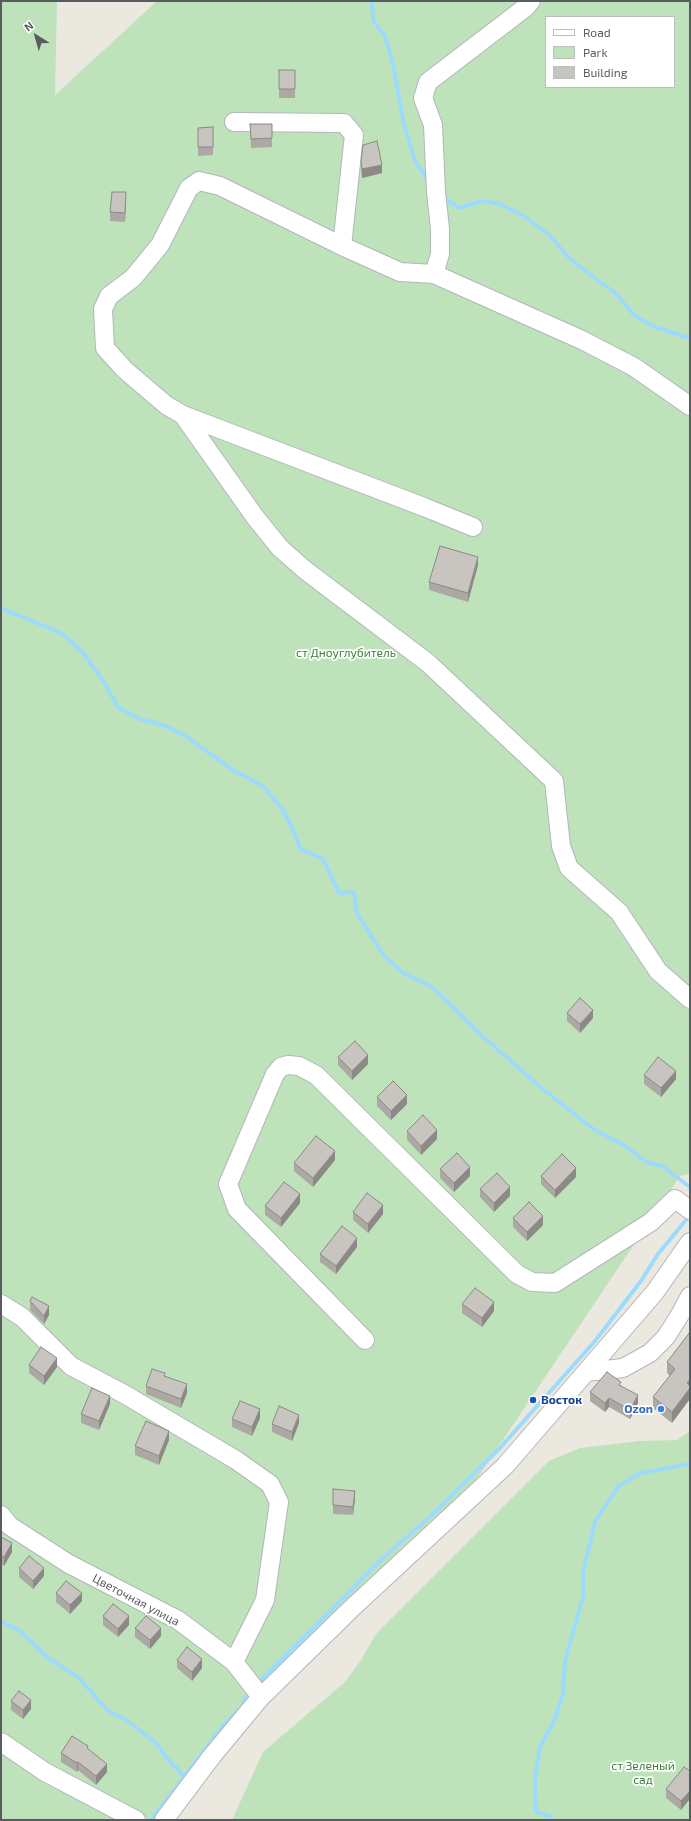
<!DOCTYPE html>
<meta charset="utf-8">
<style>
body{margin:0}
#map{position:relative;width:691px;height:1821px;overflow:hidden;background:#ebe8df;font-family:"Exo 2",sans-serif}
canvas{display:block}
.frame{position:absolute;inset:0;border:2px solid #585c60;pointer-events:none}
.legend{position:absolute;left:545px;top:16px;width:130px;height:72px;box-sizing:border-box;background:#fff;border:1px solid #bcbebf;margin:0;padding:5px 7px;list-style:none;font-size:12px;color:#585c60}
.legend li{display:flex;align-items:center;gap:8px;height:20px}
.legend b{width:20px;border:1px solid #bcbebf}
.north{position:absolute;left:16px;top:16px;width:40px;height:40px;-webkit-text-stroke:3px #fff;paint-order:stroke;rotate:323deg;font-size:11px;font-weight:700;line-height:16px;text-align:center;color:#585c60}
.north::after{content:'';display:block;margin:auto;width:14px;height:18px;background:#585c60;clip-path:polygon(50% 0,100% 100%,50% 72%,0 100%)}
</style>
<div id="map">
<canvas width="691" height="1821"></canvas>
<div class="frame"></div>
<ul class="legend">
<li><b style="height:5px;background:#fff"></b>Road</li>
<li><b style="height:11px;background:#bee3bb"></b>Park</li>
<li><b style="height:11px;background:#c8c4bf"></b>Building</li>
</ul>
<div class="north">N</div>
</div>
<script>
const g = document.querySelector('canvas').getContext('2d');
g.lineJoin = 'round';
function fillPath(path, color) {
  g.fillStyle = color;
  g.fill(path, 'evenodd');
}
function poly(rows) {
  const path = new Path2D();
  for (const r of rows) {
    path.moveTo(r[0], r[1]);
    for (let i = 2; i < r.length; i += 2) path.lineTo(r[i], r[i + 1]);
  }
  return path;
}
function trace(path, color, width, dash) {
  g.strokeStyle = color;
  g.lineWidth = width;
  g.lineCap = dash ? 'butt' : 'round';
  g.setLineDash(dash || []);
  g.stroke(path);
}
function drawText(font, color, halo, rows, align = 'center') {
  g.font = font + ' "Exo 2",sans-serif';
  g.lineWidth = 3.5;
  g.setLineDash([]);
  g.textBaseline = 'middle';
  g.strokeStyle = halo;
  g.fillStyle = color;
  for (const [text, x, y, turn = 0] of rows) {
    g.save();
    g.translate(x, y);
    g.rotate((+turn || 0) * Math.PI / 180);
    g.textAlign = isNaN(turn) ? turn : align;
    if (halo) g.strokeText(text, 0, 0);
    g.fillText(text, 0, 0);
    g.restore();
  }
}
fillPath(poly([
 [1,1,57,1,55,95,157,1,690,1,690,1174,680,1176,472,1486,259,1693,164,1820,1,1820],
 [546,17,674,17,674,87,546,87],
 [690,1431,690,1820,232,1820,263,1752,345,1682,361,1660,376,1634,549,1461,580,1448,640,1441,677,1440]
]), '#bee3bb');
trace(poly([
 [372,1,373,20,385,36,393,64,404,124,415,161,429,182],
 [442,196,459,208,483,201,500,204,524,216,549,235,571,260,615,293,634,315,654,327,690,338],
 [1,608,63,634,84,654,105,684,118,707,140,719,166,726,187,737,233,770,263,786,283,810,296,836,300,849,323,859,339,893,354,892,357,914,385,957,405,974,431,986,478,1032,538,1085,592,1128,627,1147,646,1162,662,1166,690,1187],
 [1,1621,20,1631,48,1658,79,1678,107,1710,126,1720,151,1739,158,1745,166,1757,184,1776],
 [261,1680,382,1559,433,1514,499,1449,595,1341,641,1281,658,1254,686,1220],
 [151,1820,223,1726,241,1708,246,1697],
 [552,1820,551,1817,536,1812,535,1779,540,1747,554,1721,563,1694,565,1661,583,1597,583,1573,595,1521,619,1486,640,1473,690,1464]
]), '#9ddbfe', 4);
const minor = poly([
 [234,122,344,123,354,135,342,246],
 [434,274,440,254,440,229,436,192,433,125,423,98,428,82,526,7,531,1],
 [183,415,255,517,280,548,305,570,428,663,554,781,561,846,569,868,619,912,658,971,690,999],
 [473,527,424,507,183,415,166,405,125,370,105,348,103,309,109,296,133,278,160,245,189,188,199,181,220,186,342,246,400,272,434,274,582,340,634,367,690,406],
 [1,1304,22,1317,71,1366,124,1394,236,1460,270,1484,279,1502,265,1600,234,1662],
 [365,1340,237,1209,228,1184,275,1074,281,1067,288,1065,299,1066,316,1075,517,1274,532,1282,555,1283,651,1222,675,1199,690,1210],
 [586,1372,623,1368,650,1353,666,1337,681,1313,690,1296],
 [1,1515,10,1526,69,1564,178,1620,234,1662,261,1697],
 [1,1742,45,1772,136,1820],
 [164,1820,212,1756,261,1697,351,1609,505,1466,655,1292,690,1242]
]);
trace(minor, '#b2b6ba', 20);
trace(minor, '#fff', 18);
fillPath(poly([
 [279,70,295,70,295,98,279,98],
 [250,124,272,138,272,147,251,148],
 [213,127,213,155,198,156,198,128],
 [361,161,382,173,362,178,361,170],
 [126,201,125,222,110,221,110,212],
 [478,565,468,602,429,590,429,582],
 [567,1013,593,1018,580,1033,567,1021],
 [338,1057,368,1064,352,1080,338,1065],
 [644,1075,676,1079,661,1097,644,1084],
 [377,1097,407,1104,391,1120,377,1106],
 [407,1131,437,1139,421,1155,407,1140],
 [335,1160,313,1187,294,1171,294,1163],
 [440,1169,470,1176,454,1192,440,1178],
 [541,1176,576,1177,555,1198,541,1184],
 [480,1189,510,1196,494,1212,480,1197],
 [300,1203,281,1227,265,1215,265,1206],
 [353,1212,383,1214,368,1233,353,1220],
 [513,1218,543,1225,527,1241,513,1227],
 [357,1247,336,1274,320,1262,320,1254],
 [30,1301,49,1315,44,1324,30,1310],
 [462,1304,494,1311,482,1327,462,1313],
 [690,1332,672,1423,653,1408,653,1397,670,1376,667,1373,667,1362],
 [29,1365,57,1367,44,1385,29,1373],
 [165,1377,187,1393,181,1408,146,1394,146,1386],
 [621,1386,638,1403,630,1419,609,1407,605,1412,590,1401,590,1392],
 [110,1404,99,1430,81,1423,81,1414],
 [260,1418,252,1436,232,1427,232,1419],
 [299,1423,292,1441,272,1432,272,1424],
 [169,1440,159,1465,135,1455,135,1446],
 [355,1499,353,1515,333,1514,333,1505],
 [1,1537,12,1552,4,1566,1,1564],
 [19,1568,44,1576,33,1589,19,1577],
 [56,1593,82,1601,70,1614,56,1602],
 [103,1616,129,1625,118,1637,103,1625],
 [135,1628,161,1636,150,1649,135,1637],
 [177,1660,202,1668,192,1681,177,1668],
 [11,1701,31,1709,23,1719,11,1710],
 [88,1749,107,1772,96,1785,78,1770,77,1772,61,1762,61,1753],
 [690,1771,681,1810,666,1798,666,1789]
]), '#aca9a4');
fillPath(poly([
 [382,165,382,173,362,178,362,169],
 [126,192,126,201,125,222,125,213],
 [478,557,478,565,468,602,468,593],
 [593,1010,593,1018,580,1033,580,1024],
 [368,1055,368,1064,352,1080,352,1071],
 [676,1071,676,1079,661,1097,661,1088],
 [407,1095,407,1104,391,1120,391,1111],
 [437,1130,437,1139,421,1155,421,1146],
 [335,1151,335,1160,313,1187,313,1178],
 [470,1167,470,1176,454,1192,454,1183],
 [576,1168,576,1177,555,1198,555,1190],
 [510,1187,510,1196,494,1212,494,1203],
 [300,1194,300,1203,281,1227,281,1218],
 [383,1205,383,1214,368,1233,368,1224],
 [543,1216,543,1225,527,1241,527,1232],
 [357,1238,357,1247,336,1274,336,1266],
 [494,1302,494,1311,482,1327,482,1318],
 [49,1306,49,1315,44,1324,44,1316],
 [57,1358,57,1367,44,1385,44,1376],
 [690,1379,690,1399,672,1423,672,1412,687,1383],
 [187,1384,187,1393,181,1408,181,1399],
 [638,1395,638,1403,630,1419,630,1410],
 [110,1396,110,1404,99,1430,99,1421],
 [609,1398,609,1407,605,1412,605,1403],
 [260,1409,260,1418,252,1436,252,1427],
 [299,1415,299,1423,292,1441,292,1432],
 [169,1431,169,1440,159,1465,159,1456],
 [355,1491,355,1499,353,1515,353,1507],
 [12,1543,12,1552,4,1566,4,1557],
 [44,1568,44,1576,33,1589,33,1581],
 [82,1593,82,1601,70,1614,70,1605],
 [129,1616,129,1625,118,1637,118,1629],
 [161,1628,161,1636,150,1649,150,1640],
 [202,1659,202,1668,192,1681,192,1672],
 [31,1700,31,1709,23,1719,23,1710],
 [78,1762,78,1770,77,1772,77,1763],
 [107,1764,107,1772,96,1785,96,1776],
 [690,1791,690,1799,681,1810,681,1801]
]), '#8c8986');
const building = poly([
 [279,70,295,70,295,89,279,89,279,70],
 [250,124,272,124,272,138,251,139,250,124],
 [213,127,213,147,198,147,198,128,213,127],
 [377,141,382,165,362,169,361,161,363,145,377,141],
 [112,192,126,192,125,213,110,212,112,192],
 [440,546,478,557,468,593,429,582,440,546],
 [580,998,593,1010,580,1024,567,1013,580,998],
 [355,1041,368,1055,352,1071,338,1057,355,1041],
 [658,1057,676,1071,661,1088,644,1075,658,1057],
 [393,1081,407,1095,391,1111,377,1097,393,1081],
 [423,1115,437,1130,421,1146,407,1131,423,1115],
 [316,1136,335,1151,313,1178,294,1163,316,1136],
 [457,1153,470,1167,454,1183,440,1169,457,1153],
 [562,1154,576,1168,555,1190,541,1176,562,1154],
 [497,1173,510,1187,494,1203,480,1189,497,1173],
 [284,1182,300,1194,281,1218,265,1206,284,1182],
 [367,1193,383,1205,368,1224,353,1212,367,1193],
 [529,1202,543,1216,527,1232,513,1218,529,1202],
 [342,1226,357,1238,336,1266,320,1254,342,1226],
 [475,1288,494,1302,482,1318,462,1304,475,1288],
 [32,1297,49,1306,44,1316,30,1301,32,1297],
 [690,1332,690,1379,687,1383,690,1386,690,1388,672,1412,653,1397,675,1369,667,1362,690,1332],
 [41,1347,57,1358,44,1376,29,1365,41,1347],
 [152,1369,165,1373,164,1376,187,1384,181,1399,146,1386,152,1369],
 [607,1372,621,1382,619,1385,638,1395,630,1410,609,1398,605,1403,590,1392,607,1372],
 [92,1388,110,1396,99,1421,81,1414,92,1388],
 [240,1401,260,1409,252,1427,232,1419,240,1401],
 [279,1406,299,1415,292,1432,272,1424,279,1406],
 [146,1421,169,1431,159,1456,135,1446,146,1421],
 [333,1489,355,1491,353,1507,333,1505,333,1489],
 [1,1537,12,1543,4,1557,1,1555,1,1537],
 [29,1556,44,1568,33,1581,19,1568,29,1556],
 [66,1581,82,1593,70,1605,56,1593,66,1581],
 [113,1604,129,1616,118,1629,103,1616,113,1604],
 [146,1616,161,1628,150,1640,135,1628,146,1616],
 [187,1647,202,1659,192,1672,177,1660,187,1647],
 [19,1691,31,1700,23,1710,11,1701,19,1691],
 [72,1736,88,1746,87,1748,107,1764,96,1776,78,1762,77,1763,61,1753,72,1736],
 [684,1767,690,1771,690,1791,681,1801,666,1789,684,1767]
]);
fillPath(building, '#c8c4bf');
trace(building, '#8c8986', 1);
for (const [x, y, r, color] of [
 [533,1400,4,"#1a4fb4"],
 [661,1409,4,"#3f7fe0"]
]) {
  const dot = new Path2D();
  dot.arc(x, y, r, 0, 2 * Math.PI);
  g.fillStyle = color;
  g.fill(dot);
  trace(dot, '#fff', 1.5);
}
drawText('12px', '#378335', '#fff', [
 ["ст Дноуглубитель",346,653],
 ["ст Зеленый",643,1766],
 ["сад",643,1780]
]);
drawText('bold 12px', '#164399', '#fff', [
 ["Восток",541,1400]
], 'left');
drawText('bold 12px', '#366cbe', '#fff', [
 ["Ozon",653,1409]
], 'right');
drawText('12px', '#585c60', '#fff', [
 ["Цветочная улица",136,1600,28]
]);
</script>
